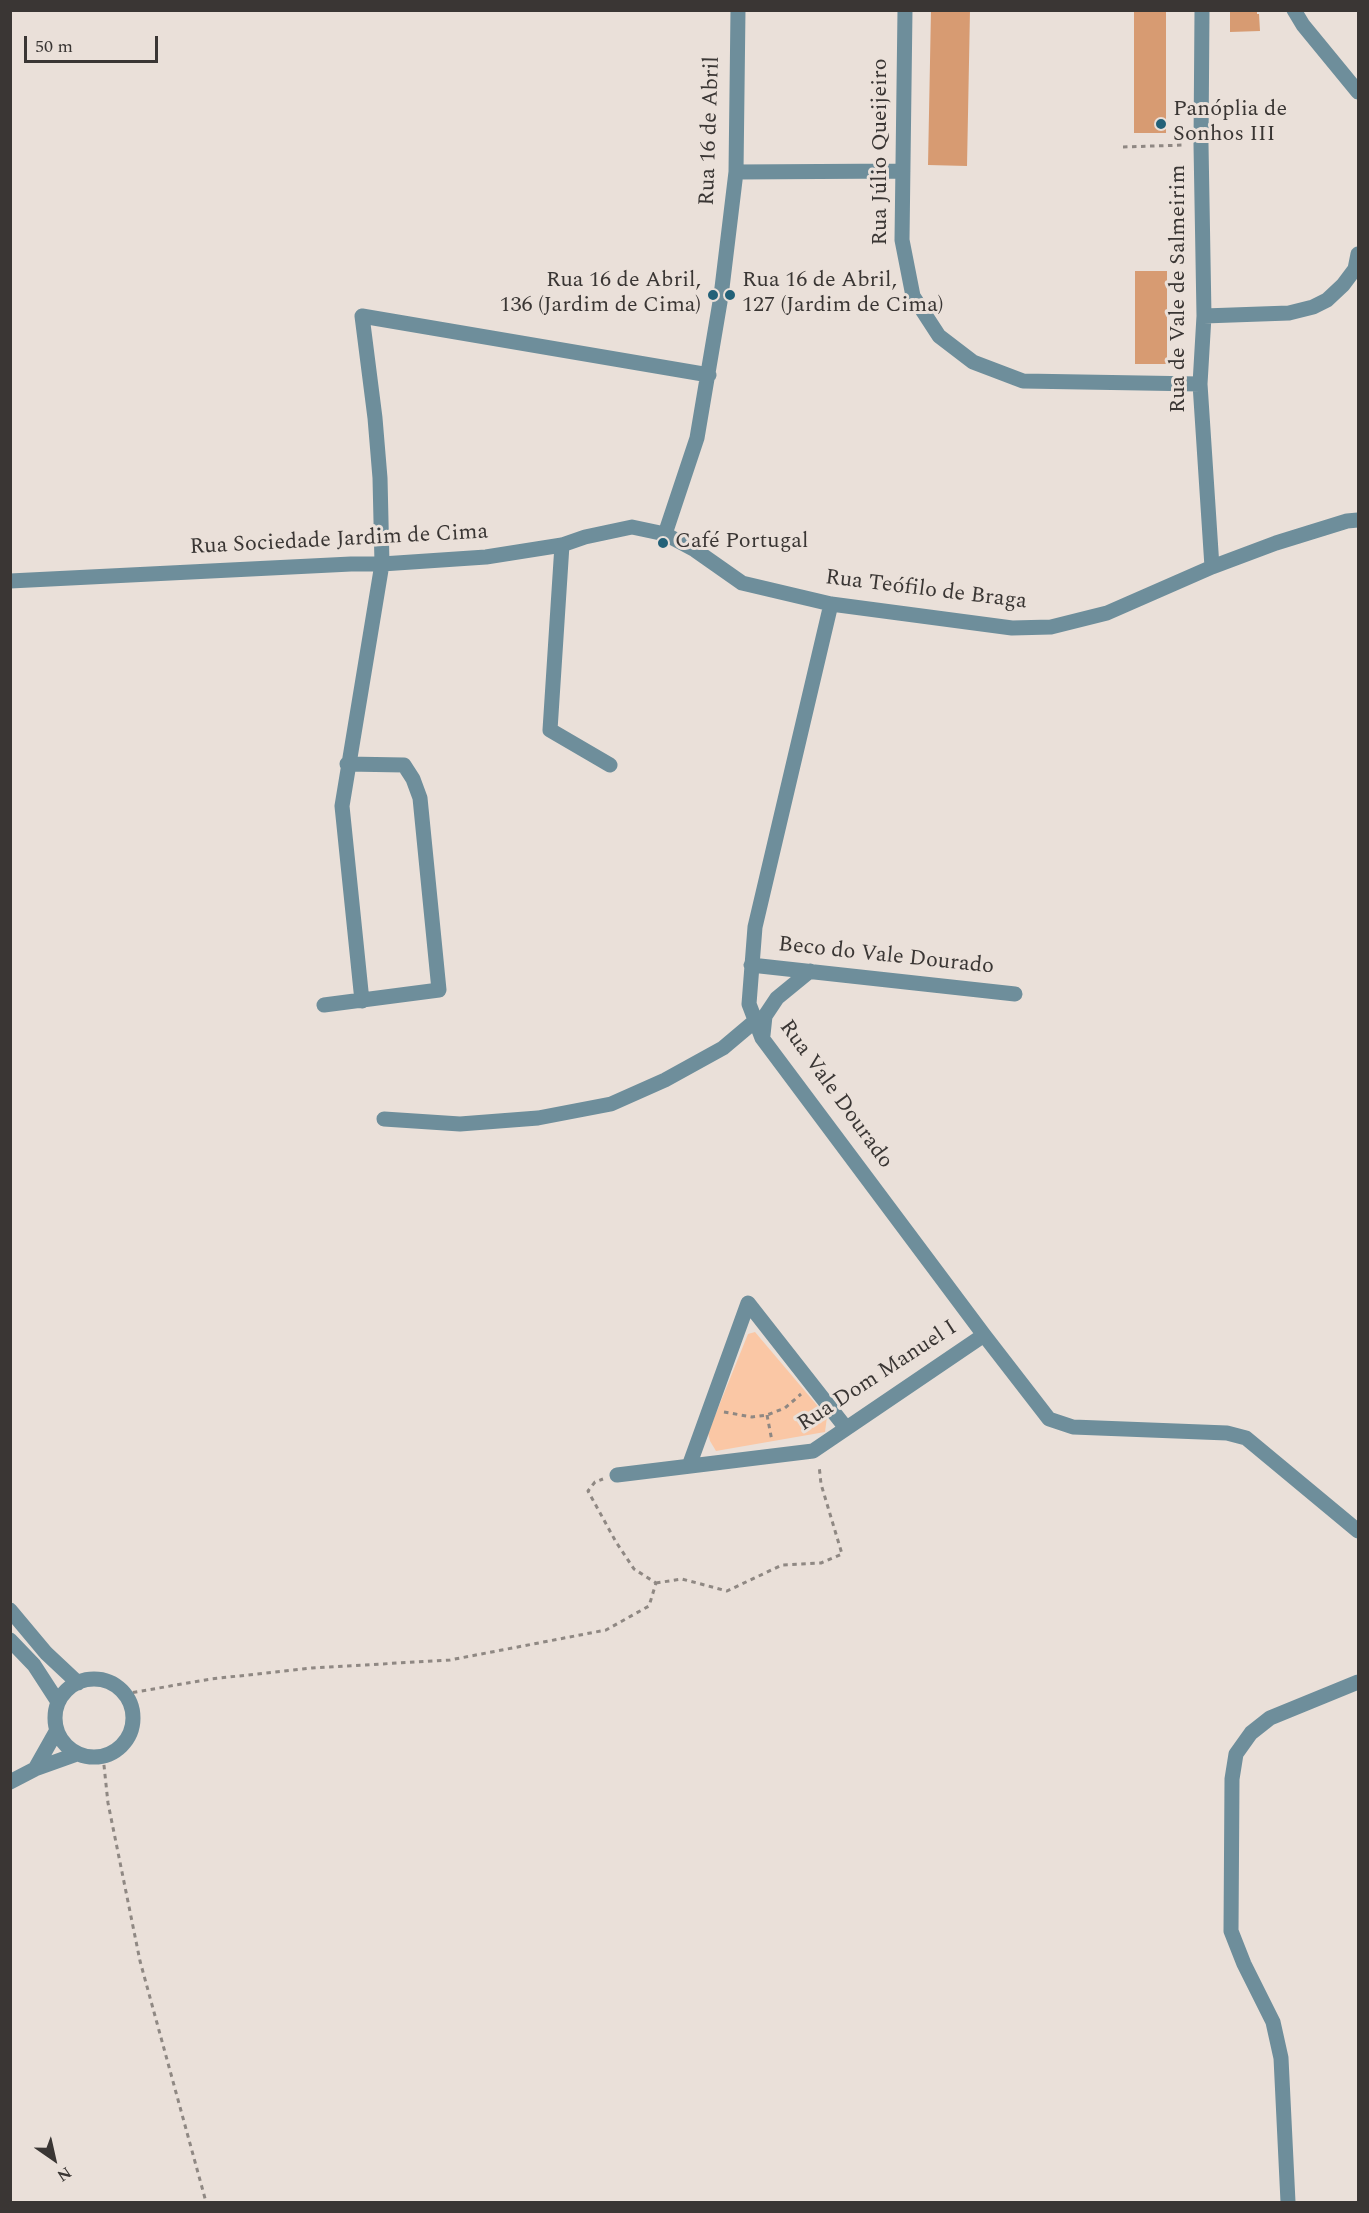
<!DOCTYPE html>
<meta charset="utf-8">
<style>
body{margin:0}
#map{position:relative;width:1369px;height:2213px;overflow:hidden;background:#eae0d9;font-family:Spectral,serif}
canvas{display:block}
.frame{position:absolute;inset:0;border:12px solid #3a3634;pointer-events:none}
.north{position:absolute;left:24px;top:2129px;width:60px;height:60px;-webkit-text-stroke:4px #eae0d9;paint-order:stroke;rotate:146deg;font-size:16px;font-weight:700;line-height:24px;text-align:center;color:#3a3634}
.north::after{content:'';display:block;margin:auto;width:21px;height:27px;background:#3a3634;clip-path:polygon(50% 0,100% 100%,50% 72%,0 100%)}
.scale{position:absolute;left:24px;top:36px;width:134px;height:27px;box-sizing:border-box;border:3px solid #3a3634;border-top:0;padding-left:8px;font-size:18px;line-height:21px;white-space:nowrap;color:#3a3634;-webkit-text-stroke:4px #eae0d9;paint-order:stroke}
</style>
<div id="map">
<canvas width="1369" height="2213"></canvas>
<div class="frame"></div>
<div class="north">N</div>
<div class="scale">50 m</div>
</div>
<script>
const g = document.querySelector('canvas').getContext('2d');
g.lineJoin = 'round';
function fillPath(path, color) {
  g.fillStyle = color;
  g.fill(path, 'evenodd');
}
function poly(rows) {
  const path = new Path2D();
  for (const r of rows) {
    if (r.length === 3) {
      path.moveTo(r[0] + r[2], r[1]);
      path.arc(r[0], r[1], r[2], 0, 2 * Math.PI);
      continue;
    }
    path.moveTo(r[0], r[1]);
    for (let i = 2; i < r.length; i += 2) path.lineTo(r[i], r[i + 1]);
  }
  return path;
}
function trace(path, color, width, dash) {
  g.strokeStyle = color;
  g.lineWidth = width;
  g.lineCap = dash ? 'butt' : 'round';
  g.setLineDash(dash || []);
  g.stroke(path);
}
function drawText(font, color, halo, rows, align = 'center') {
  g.font = font + ' Spectral,serif';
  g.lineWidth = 6;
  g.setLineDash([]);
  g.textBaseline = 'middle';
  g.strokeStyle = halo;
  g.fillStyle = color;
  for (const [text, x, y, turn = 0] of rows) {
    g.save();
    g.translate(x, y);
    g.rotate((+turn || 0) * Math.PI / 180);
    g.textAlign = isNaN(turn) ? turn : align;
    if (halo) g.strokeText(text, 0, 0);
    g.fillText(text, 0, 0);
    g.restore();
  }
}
fillPath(poly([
 [755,1332,827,1417,825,1432,716,1451,710,1441,708,1433,748,1334]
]), '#fac7a5');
fillPath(poly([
 [931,10,970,10,967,166,928,165],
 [1134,10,1166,10,1166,133,1134,133],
 [1230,10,1257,10,1257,14,1259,14,1260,31,1230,32],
 [1135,271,1167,271,1167,364,1135,364]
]), '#d79b72');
trace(poly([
 [1123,147,1184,145],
 [724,1412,752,1417,767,1415,785,1408,801,1394],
 [767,1415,772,1441],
 [656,1583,682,1579,727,1591,782,1565,821,1563,842,1554,821,1484,819,1465],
 [124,1694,211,1679,312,1668,450,1660,606,1630,649,1606,656,1583,634,1569,616,1542,588,1491,595,1482,603,1479],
 [103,1756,108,1803,140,1961,206,2202]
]), '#8f8883', 3, [4.5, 4.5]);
trace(poly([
 [905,10,902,240,913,296,939,336,973,362,1023,381,1200,384],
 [1202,10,1201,144,1204,316,1200,384,1212,567],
 [1294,10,1303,25,1358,92],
 [736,172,903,171],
 [1204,316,1289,313,1313,307,1327,300,1343,285,1355,269,1358,254],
 [665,534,697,438,721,296,736,172,738,10],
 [562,545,550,730,610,765],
 [10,581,351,564,382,564,486,557,562,545,585,537,632,527,665,534,695,550,742,583,831,604,1012,628,1051,627,1107,613,1212,567,1276,543,1347,521,1358,520],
 [831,604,755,927,749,1004,762,1038,984,1335,1049,1419,1073,1427,1227,1433,1246,1438,1358,1531],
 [751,965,1015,994],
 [362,1001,342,806,382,564,380,478,375,418,362,316,709,375],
 [324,1005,439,990,420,798,413,779,404,765,347,764],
 [763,1035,765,1016,777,998,810,971],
 [384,1119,460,1124,538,1118,611,1104,665,1080,723,1048,755,1021],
 [689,1466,748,1303,846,1428],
 [617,1475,813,1451,984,1335],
 [10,1610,46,1653,78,1683],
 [10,1640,34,1665,58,1702],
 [94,1718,39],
 [35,1769,57,1730],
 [10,1782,35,1769,77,1754],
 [1288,2202,1281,2058,1273,2022,1244,1964,1231,1931,1232,1779,1236,1754,1251,1733,1270,1718,1358,1682]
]), '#6e8e9b', 15);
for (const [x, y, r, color] of [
 [1161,124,6,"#236178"],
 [713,295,6,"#236178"],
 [730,295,6,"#236178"],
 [663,543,6,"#236178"]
]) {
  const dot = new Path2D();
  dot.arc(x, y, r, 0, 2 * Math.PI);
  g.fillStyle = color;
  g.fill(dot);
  trace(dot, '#eae0d9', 2);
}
drawText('22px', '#3a3634', '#eae0d9', [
 ["Panóplia de",1173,111],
 ["Sonhos III",1173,136],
 ["Rua 16 de Abril,",701,282,"right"],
 ["136 (Jardim de Cima)",701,307,"right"],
 ["Rua 16 de Abril,",742,282],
 ["127 (Jardim de Cima)",742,307],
 ["Café Portugal",675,543]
], 'left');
drawText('22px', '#3a3634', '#eae0d9', [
 ["Rua 16 de Abril",711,131,-88],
 ["Rua Júlio Queijeiro",882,152,-90],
 ["Rua de Vale de Salmeirim",1180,289,-90],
 ["Rua Sociedade Jardim de Cima",339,541,-3],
 ["Rua Teófilo de Braga",926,591,7],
 ["Beco do Vale Dourado",886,957,6],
 ["Rua Vale Dourado",835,1095,54],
 ["Rua Dom Manuel I",878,1377,-33]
]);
</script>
